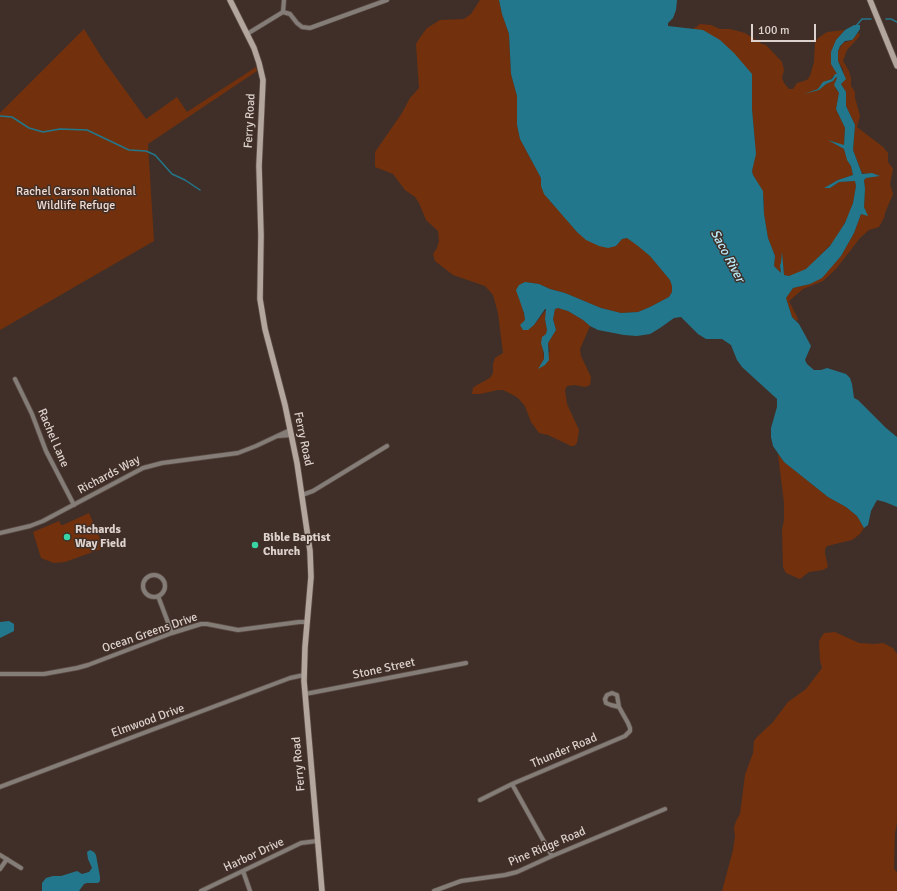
<!DOCTYPE html>
<style>
body{margin:0}
#map{position:relative;width:897px;height:891px;overflow:hidden;background:#402f28;font-family:Signika,sans-serif}
canvas{display:block}
.scale{position:absolute;left:751px;top:24px;width:65px;height:18px;box-sizing:border-box;border:2px solid #ddd2cd;border-top:0;padding-left:5px;font-size:12px;line-height:14px;white-space:nowrap;color:#ddd2cd;-webkit-text-stroke:3px #402f28;paint-order:stroke}
</style>
<div id="map">
<canvas width="897" height="891"></canvas>
<div class="scale">100 m</div>
</div>
<script>
const g = document.querySelector('canvas').getContext('2d');
g.lineJoin = 'round';
function fillPath(path, color) {
  g.fillStyle = color;
  g.fill(path, 'evenodd');
}
function poly(rows) {
  const path = new Path2D();
  for (const r of rows) {
    if (r.length === 3) {
      path.moveTo(r[0] + r[2], r[1]);
      path.arc(r[0], r[1], r[2], 0, 2 * Math.PI);
      continue;
    }
    path.moveTo(r[0], r[1]);
    for (let i = 2; i < r.length; i += 2) path.lineTo(r[i], r[i + 1]);
  }
  return path;
}
function trace(path, color, width, dash) {
  g.strokeStyle = color;
  g.lineWidth = width;
  g.lineCap = dash ? 'butt' : 'round';
  g.setLineDash(dash || []);
  g.stroke(path);
}
function drawText(font, color, halo, rows, align = 'center') {
  g.font = font + ' Signika,sans-serif';
  g.lineWidth = 3;
  g.setLineDash([]);
  g.textBaseline = 'middle';
  g.strokeStyle = halo;
  g.fillStyle = color;
  for (const [text, x, y, turn = 0] of rows) {
    g.save();
    g.translate(x, y);
    g.rotate((+turn || 0) * Math.PI / 180);
    g.textAlign = isNaN(turn) ? turn : align;
    if (halo) g.strokeText(text, 0, 0);
    g.fillText(text, 0, 0);
    g.restore();
  }
}
fillPath(poly([
 [480,0,499,0,502,14,509,34,510,59,511,74,517,96,517,125,520,139,541,178,541,186,552,204,558,209,577,232,616,246,622,239,627,238,638,245,650,256,670,280,672,286,672,292,669,297,650,307,638,312,621,313,601,308,565,293,550,289,539,284,525,282,518,297,522,304,525,320,534,325,547,309,545,319,547,330,543,350,544,359,538,369,550,351,548,343,556,330,553,319,555,309,558,308,568,311,583,320,590,326,580,349,581,356,591,377,590,385,585,387,575,385,567,386,565,390,567,404,579,430,577,443,574,446,571,446,548,435,539,433,531,422,525,406,519,399,515,396,503,390,498,390,480,394,472,394,473,388,477,385,490,378,493,373,493,364,495,358,503,353,498,313,493,295,485,286,453,275,435,261,433,254,437,248,439,241,438,231,426,220,419,203,415,197,405,190,393,174,375,167,375,152,402,113,410,98,419,88,416,44,421,36,427,28,440,20,464,19,471,14],
 [700,24,711,25,720,29,730,29,745,33,762,44,766,45,782,62,784,70,782,78,784,83,789,89,793,89,797,83,807,80,810,76,814,62,815,43,818,38,827,32,845,30,836,40,834,69,838,74,834,75,831,79,823,83,818,89,811,91,819,90,826,84,833,81,836,77,837,78,835,83,836,90,839,92,839,94,836,109,845,128,844,146,830,140,844,149,847,159,851,166,853,175,838,180,824,188,830,188,839,182,855,181,856,186,853,203,849,215,835,240,807,269,795,275,789,276,784,275,782,252,781,263,780,265,781,273,774,266,775,256,768,238,764,214,764,200,760,187,753,175,752,171,755,142,752,109,752,74,692,30],
 [84,29,102,58,146,119,177,97,187,112,256,67,257,71,148,144,154,241,0,330,0,113],
 [858,33,860,34,859,37,847,50,843,61,849,71,851,78,851,86,855,92,855,98,860,116,857,127,883,147,888,153,888,162,893,169,890,184,893,194,885,213,884,218,879,227,869,230,860,238,836,269,823,281,803,289,789,301,798,319,797,321,792,317,786,298,793,288,810,284,827,271,841,256,854,233,861,214,867,215,864,207,865,189,864,180,866,178,879,175,862,173,853,150,855,125,846,106,846,92,841,84,844,81,843,69,838,61,838,51,843,43,852,40],
 [778,454,784,462,828,497,846,507,857,516,864,528,860,534,852,540,827,546,825,549,825,553,828,567,823,570,809,572,800,579,786,573,783,567,782,530,784,520,784,503],
 [89,513,102,543,103,546,101,549,65,562,54,563,41,558,33,532,59,521,61,525,63,525],
 [835,632,859,643,875,644,883,643,893,648,897,654,897,823,895,833,894,869,897,872,897,891,722,891,733,850,735,836,734,828,736,821,740,814,745,775,753,753,754,741,757,737,773,722,788,702,806,689,816,676,822,668,820,660,819,641,824,633]
]), '#72310c');
fillPath(poly([
 [499,0,677,0,676,10,673,18,668,23,668,26,703,30,720,40,734,53,752,74,752,109,756,154,752,171,753,175,763,191,764,214,768,238,775,256,774,266,781,273,780,265,781,263,782,252,784,275,789,276,806,269,830,246,845,223,853,203,856,186,855,181,839,182,830,188,824,188,838,180,853,175,851,166,847,160,844,149,828,140,844,145,845,128,836,109,839,93,834,85,837,78,836,77,833,81,826,84,819,90,804,94,818,89,823,82,832,79,835,74,837,74,831,64,831,52,836,40,845,30,854,25,860,25,860,29,854,38,852,40,845,41,840,46,838,51,838,61,845,77,846,79,841,84,846,92,846,106,855,125,853,150,862,174,872,173,880,176,866,178,864,180,865,189,864,207,868,216,861,214,854,233,841,256,822,278,810,284,793,288,786,298,792,317,799,324,811,346,805,360,807,364,814,370,821,370,827,368,846,374,850,378,852,384,854,398,858,400,886,428,897,437,897,507,885,502,877,500,871,511,868,525,864,528,857,516,846,507,828,497,784,462,773,446,771,437,771,428,777,407,777,399,742,367,737,360,731,345,722,339,706,339,698,334,681,317,674,318,660,328,650,334,637,336,624,335,598,330,590,326,583,320,568,311,558,308,555,309,553,319,556,330,548,343,549,360,545,365,538,369,544,359,544,353,541,343,542,337,546,334,547,330,545,319,546,309,545,309,534,325,528,330,523,330,520,325,525,320,524,313,516,290,519,285,525,282,539,284,550,289,565,293,601,308,621,313,638,312,650,307,669,297,672,292,672,286,670,280,650,256,638,246,627,238,622,239,616,246,608,248,599,246,586,240,577,232,544,194,541,186,541,178,520,139,517,125,517,96,511,74,509,34,502,14],
 [9,621,14,624,14,631,0,638,0,622],
 [90,850,94,852,96,855,100,877,100,881,98,883,87,883,84,884,79,891,42,891,42,883,46,878,53,876,61,876,77,871,82,874,89,872,92,868,88,859,87,852]
]), '#23778c');
trace(poly([
 [886,19,891,19,897,22],
 [856,26,862,19,871,19],
 [0,116,12,117,29,128,43,132,60,129,87,130,129,150,146,151,155,155,172,174,185,180,200,190]
]), '#23778c', 1.5);
const street = poly([
 [283,12,290,14,297,23,302,27,310,28,387,0],
 [283,12,284,0],
 [247,34,283,12],
 [15,379,32,414,46,451,74,505],
 [278,436,292,435],
 [302,495,313,491,387,446],
 [0,533,30,526,43,521,143,468,162,463,238,453,256,446,290,430],
 [154,586,11],
 [158,596,172,633],
 [0,674,44,674,77,668,88,665,172,633,201,624,207,624,238,630,299,622,307,622],
 [305,694,466,663],
 [512,784,552,856],
 [0,787,290,678,304,675],
 [480,800,512,784,625,736,630,731,630,728,628,723,619,707,611,705,606,703,605,699,607,695,612,693,617,695,619,707],
 [0,855,21,868],
 [0,869,7,859],
 [243,871,250,891],
 [201,891,301,843,317,841],
 [434,891,461,881,505,875,517,872,552,856,665,809]
]);
const secondary = poly([
 [230,0,254,48,259,63,263,80,259,166,261,235,260,299,265,329,285,405,297,463,310,551,311,577,305,647,304,681,322,891],
 [870,0,897,66]
]);
trace(street, '#5c4c46', 5.5);
trace(secondary, '#5c4c46', 7);
trace(street, '#847d77', 4);
trace(secondary, '#b2a69d', 5.5);
for (const [x, y, r, color] of [
 [67,537,4,"#39d4a5"],
 [255,545,4,"#39d4a5"]
]) {
  const dot = new Path2D();
  dot.arc(x, y, r, 0, 2 * Math.PI);
  g.fillStyle = color;
  g.fill(dot);
  trace(dot, '#402f28', 1.5);
}
drawText('12px', '#ddd2cd', '#402f28', [
 ["Ferry Road",250,121,-87],
 ["Rachel Lane",53,438,67],
 ["Ferry Road",303,439,78],
 ["Richards Way",109,475,-28],
 ["Ocean Greens Drive",150,633,-19],
 ["Stone Street",384,669,-12],
 ["Elmwood Drive",148,721,-20],
 ["Thunder Road",564,751,-23],
 ["Ferry Road",299,764,-95],
 ["Pine Ridge Road",547,847,-23],
 ["Harbor Drive",254,855,-25]
]);
drawText('12px', '#f1dcd2', '#402f28', [
 ["Rachel Carson National",76,192],
 ["Wildlife Refuge",76,206]
]);
drawText('bold 12px', '#ddd2cd', '#402f28', [
 ["Richards",75,530],
 ["Way Field",75,544],
 ["Bible Baptist",263,538],
 ["Church",263,552]
], 'left');
drawText('italic 13px', '#b8e9f7', '#402f28', [
 ["Saco River",727,256,62]
]);
</script>
